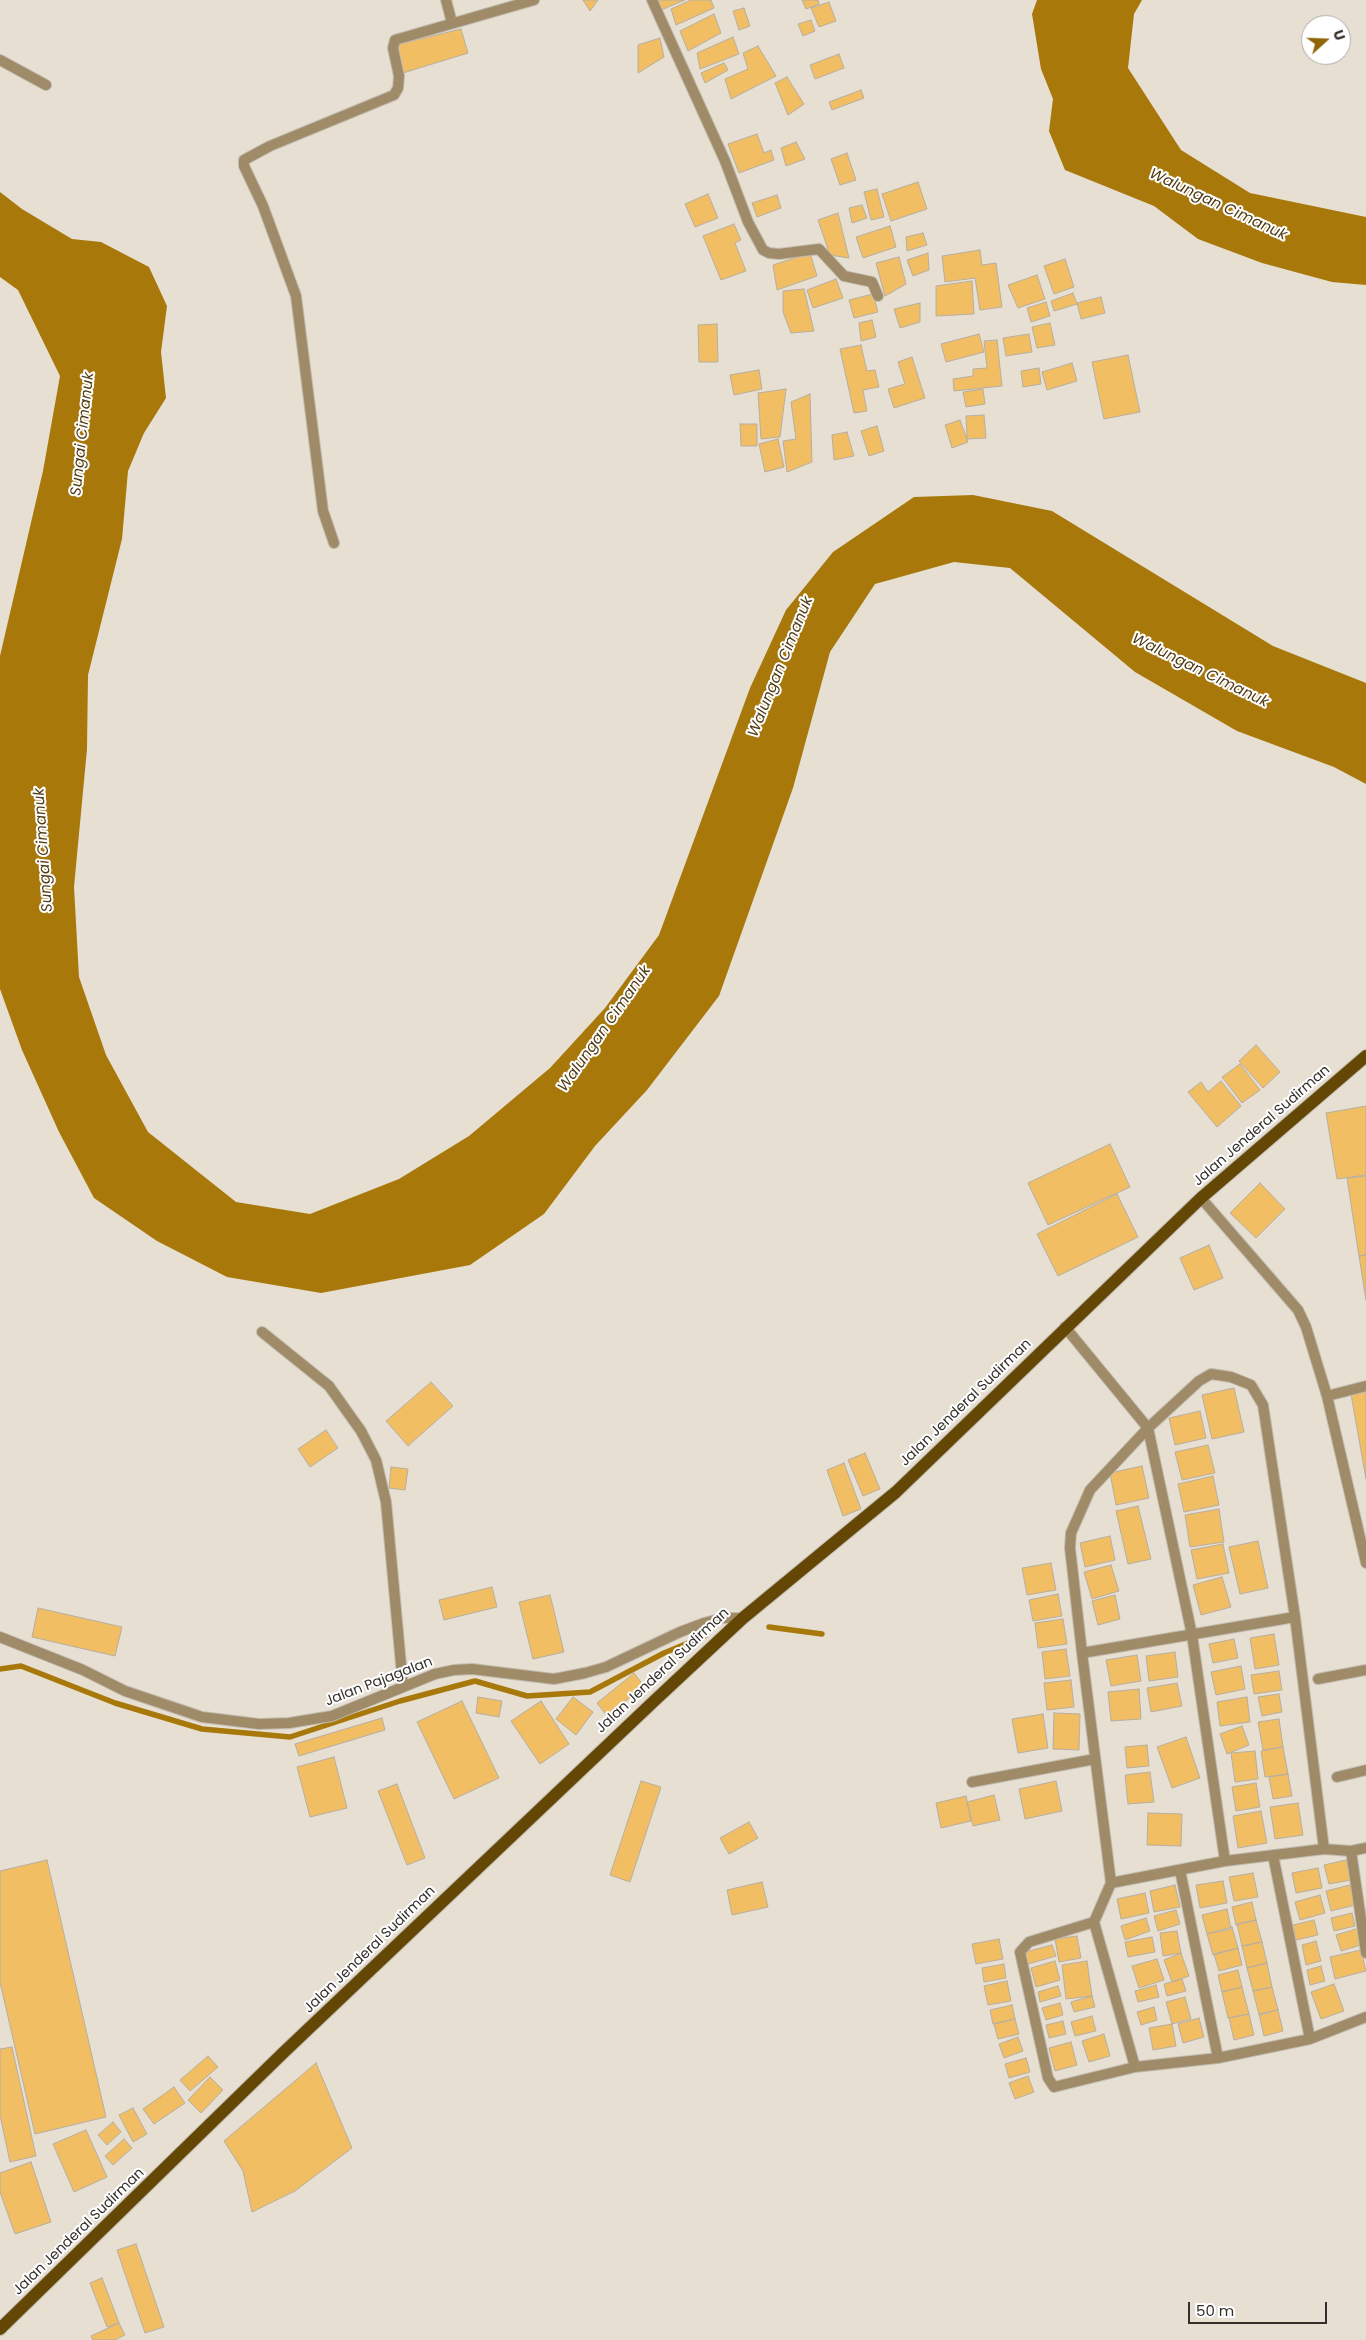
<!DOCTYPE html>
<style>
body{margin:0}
#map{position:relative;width:1366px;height:2340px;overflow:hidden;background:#e6dfd2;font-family:Poppins,sans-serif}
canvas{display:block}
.north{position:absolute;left:1301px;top:15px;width:50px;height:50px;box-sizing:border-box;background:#fff;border:1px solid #adacaa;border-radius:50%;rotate:70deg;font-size:14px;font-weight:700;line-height:20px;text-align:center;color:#33302b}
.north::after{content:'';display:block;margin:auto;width:18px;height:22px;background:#8e6509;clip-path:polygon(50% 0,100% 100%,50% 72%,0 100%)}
.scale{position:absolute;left:1188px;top:2302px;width:139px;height:22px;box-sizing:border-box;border:2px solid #33302b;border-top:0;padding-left:6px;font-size:15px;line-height:18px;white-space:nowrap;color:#33302b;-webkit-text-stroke:4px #fff;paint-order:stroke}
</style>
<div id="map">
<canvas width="1366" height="2340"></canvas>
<div class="north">U</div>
<div class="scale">50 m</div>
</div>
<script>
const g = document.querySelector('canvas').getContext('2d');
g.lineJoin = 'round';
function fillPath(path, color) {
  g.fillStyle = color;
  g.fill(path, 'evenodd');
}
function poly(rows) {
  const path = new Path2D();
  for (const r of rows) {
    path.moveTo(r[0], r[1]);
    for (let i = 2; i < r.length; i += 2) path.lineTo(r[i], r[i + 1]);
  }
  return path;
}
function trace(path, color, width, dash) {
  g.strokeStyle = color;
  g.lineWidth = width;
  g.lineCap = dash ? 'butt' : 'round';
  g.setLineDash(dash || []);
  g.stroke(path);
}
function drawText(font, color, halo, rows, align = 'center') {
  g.font = font + ' Poppins,sans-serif';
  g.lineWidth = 4;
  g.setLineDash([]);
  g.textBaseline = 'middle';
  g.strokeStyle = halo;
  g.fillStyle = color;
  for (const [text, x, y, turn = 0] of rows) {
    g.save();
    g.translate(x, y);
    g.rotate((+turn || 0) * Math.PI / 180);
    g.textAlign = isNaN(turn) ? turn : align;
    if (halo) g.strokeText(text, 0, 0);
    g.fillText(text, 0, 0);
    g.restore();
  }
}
fillPath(poly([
 [1037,0,1142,0,1134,14,1128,68,1181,150,1250,193,1366,217,1366,285,1332,282,1262,263,1198,239,1154,206,1065,170,1049,131,1053,99,1041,69,1032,14],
 [0,192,22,209,72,239,101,242,149,267,167,306,161,352,166,398,144,433,128,471,122,539,88,675,87,749,74,887,79,977,106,1055,148,1132,236,1202,310,1214,399,1179,469,1136,550,1068,605,1008,659,935,750,688,786,610,833,552,914,497,973,495,1052,511,1273,646,1366,683,1366,784,1334,767,1237,731,1135,672,1010,568,954,562,875,584,830,652,793,788,719,996,647,1090,595,1146,544,1214,470,1265,321,1293,227,1277,157,1241,94,1198,59,1132,22,1050,0,989,0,656,43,471,60,376,18,290,0,277]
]), '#a8780a');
trace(poly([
 [769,1627,822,1634],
 [0,1669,21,1666,115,1703,202,1729,290,1737,400,1701,475,1681,527,1696,590,1692,664,1653,705,1636]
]), '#a8780a', 5.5);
const building = poly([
 [583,0,598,0,590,11,583,0],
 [657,0,685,0,661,10,657,0],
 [691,0,711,0,714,8,676,25,671,9,691,0],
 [802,0,818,0,819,4,806,9,802,0],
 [829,2,836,21,819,27,811,8,829,2],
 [744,8,750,26,739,30,733,11,744,8],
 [714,14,721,33,688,51,680,31,714,14],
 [811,20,815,31,803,36,798,24,811,20],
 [461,29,468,53,403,73,396,45,461,29],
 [733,37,739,54,700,69,697,53,733,37],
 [660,38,664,57,638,73,638,45,660,38],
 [758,46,776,76,731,99,725,79,748,69,743,53,758,46],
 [839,54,844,68,815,79,810,65,839,54],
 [724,63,728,70,705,83,701,73,724,63],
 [787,77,804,104,788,115,775,83,787,77],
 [861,90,864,98,832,110,829,102,861,90],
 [757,134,764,153,771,150,774,160,739,173,728,144,757,134],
 [796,142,805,159,786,166,781,148,796,142],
 [847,153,856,180,840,185,831,159,847,153],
 [918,182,927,209,891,221,882,194,918,182],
 [877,189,884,217,871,220,864,192,877,189],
 [708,194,718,218,695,227,685,204,708,194],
 [777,195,781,208,757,217,752,203,777,195],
 [862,205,867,218,852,223,849,208,862,205],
 [838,213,849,258,830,255,818,220,838,213],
 [734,224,741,240,735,243,746,271,721,280,703,236,734,224],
 [890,226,896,247,863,258,856,237,890,226],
 [923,233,927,245,907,251,906,237,923,233],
 [980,250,982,265,996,263,1002,307,980,310,975,278,945,282,942,256,980,250],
 [810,253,817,276,777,290,773,265,810,253],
 [928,253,929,270,913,276,907,260,928,253],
 [899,257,906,284,885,296,876,263,899,257],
 [1065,259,1074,287,1054,294,1044,266,1065,259],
 [1037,275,1045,299,1018,308,1008,285,1037,275],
 [836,279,843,298,813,308,807,290,836,279],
 [972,281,974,314,936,316,936,286,972,281],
 [804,289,814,331,791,333,783,312,783,291,804,289],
 [1073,293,1077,304,1054,311,1051,301,1073,293],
 [873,294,878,312,854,318,849,300,873,294],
 [1101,297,1105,313,1081,319,1077,303,1101,297],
 [1046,302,1050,316,1031,322,1027,308,1046,302],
 [920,303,920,322,900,328,894,309,920,303],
 [872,320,876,337,861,341,859,323,872,320],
 [1050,323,1055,345,1037,348,1032,327,1050,323],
 [717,324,718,362,699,362,698,325,717,324],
 [979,334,984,352,946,362,941,344,979,334],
 [1029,334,1032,352,1006,356,1003,338,1029,334],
 [997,340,1002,386,954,391,953,379,973,376,973,369,987,368,984,341,997,340],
 [861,345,867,371,875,370,879,387,863,390,867,411,854,413,840,349,861,345],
 [1128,355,1140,412,1104,419,1092,362,1128,355],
 [912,357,925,398,894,408,888,389,905,384,898,362,912,357],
 [1072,363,1077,381,1047,390,1042,372,1072,363],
 [1039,368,1041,384,1023,387,1021,371,1039,368],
 [759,370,762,389,734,395,730,375,759,370],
 [786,389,780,437,761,439,758,393,786,389],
 [983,389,985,404,966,407,963,392,983,389],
 [810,394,812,462,787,472,783,441,796,439,791,402,810,394],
 [984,415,986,438,967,439,966,416,984,415],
 [960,420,968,442,952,448,945,425,960,420],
 [740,424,757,424,757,446,741,446,740,424],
 [877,426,884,451,869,456,861,431,877,426],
 [847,432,854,456,834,460,832,435,847,432],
 [778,439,784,467,765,472,759,444,778,439],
 [1256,1045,1280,1072,1263,1088,1239,1061,1256,1045],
 [1240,1064,1260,1090,1242,1103,1222,1077,1240,1064],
 [1221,1081,1241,1106,1217,1127,1188,1092,1201,1082,1208,1092,1221,1081],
 [1366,1106,1366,1175,1337,1179,1326,1113,1366,1106],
 [1110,1144,1130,1187,1048,1225,1028,1183,1110,1144],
 [1366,1176,1366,1255,1359,1256,1347,1178,1366,1176],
 [1260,1183,1285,1209,1256,1238,1230,1213,1260,1183],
 [1117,1194,1138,1237,1058,1276,1037,1234,1117,1194],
 [1209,1245,1223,1278,1194,1290,1180,1258,1209,1245],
 [1366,1255,1366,1300,1359,1256,1366,1255],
 [431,1382,453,1406,408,1446,386,1421,431,1382],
 [1234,1388,1244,1432,1212,1439,1202,1395,1234,1388],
 [1366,1392,1366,1479,1351,1394,1366,1392],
 [1200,1411,1206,1438,1175,1445,1169,1418,1200,1411],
 [326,1430,338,1448,310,1467,298,1449,326,1430],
 [1208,1445,1215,1473,1182,1480,1175,1452,1208,1445],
 [865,1453,880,1489,863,1496,848,1460,865,1453],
 [844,1463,861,1509,843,1516,827,1470,844,1463],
 [1142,1466,1149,1498,1116,1505,1110,1473,1142,1466],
 [391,1467,408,1469,405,1490,389,1488,391,1467],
 [1213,1476,1219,1505,1184,1512,1178,1484,1213,1476],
 [1138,1506,1151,1559,1128,1564,1116,1511,1138,1506],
 [1219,1509,1224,1542,1190,1547,1185,1515,1219,1509],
 [1110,1536,1115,1560,1085,1567,1080,1543,1110,1536],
 [1258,1541,1268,1588,1240,1594,1229,1547,1258,1541],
 [1223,1544,1229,1573,1197,1579,1191,1550,1223,1544],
 [1051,1563,1056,1590,1027,1595,1022,1568,1051,1563],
 [1111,1565,1119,1591,1092,1599,1084,1572,1111,1565],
 [1222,1577,1231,1607,1201,1615,1193,1585,1222,1577],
 [492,1587,497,1607,444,1620,439,1600,492,1587],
 [1058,1594,1062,1616,1033,1621,1029,1600,1058,1594],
 [550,1595,564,1652,533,1659,519,1602,550,1595],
 [1115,1595,1120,1619,1098,1625,1092,1601,1115,1595],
 [38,1608,122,1627,115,1656,32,1637,38,1608],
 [1063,1619,1067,1644,1038,1648,1035,1623,1063,1619],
 [1274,1634,1279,1665,1255,1669,1250,1638,1274,1634],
 [1234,1639,1238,1658,1213,1663,1209,1644,1234,1639],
 [1066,1649,1070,1676,1045,1679,1042,1652,1066,1649],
 [1175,1652,1178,1677,1149,1681,1146,1656,1175,1652],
 [1137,1655,1141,1681,1111,1686,1106,1660,1137,1655],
 [1241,1666,1245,1689,1216,1695,1211,1672,1241,1666],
 [1279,1671,1282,1690,1254,1694,1251,1675,1279,1671],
 [634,1673,644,1686,607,1716,597,1703,634,1673],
 [1071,1680,1074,1707,1047,1710,1044,1683,1071,1680],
 [1177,1683,1182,1706,1151,1712,1147,1688,1177,1683],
 [1139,1689,1141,1719,1111,1721,1108,1692,1139,1689],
 [1279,1694,1282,1712,1262,1716,1258,1697,1279,1694],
 [478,1697,502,1701,499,1717,476,1713,478,1697],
 [573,1697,593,1712,576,1735,556,1719,573,1697],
 [1247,1697,1250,1722,1220,1726,1217,1702,1247,1697],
 [462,1701,499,1778,454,1799,417,1722,462,1701],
 [541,1701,569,1744,540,1764,511,1721,541,1701],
 [1054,1713,1080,1714,1079,1750,1053,1749,1054,1713],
 [1043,1714,1048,1748,1018,1753,1012,1719,1043,1714],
 [382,1718,385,1730,299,1756,295,1744,382,1718],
 [1279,1719,1283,1747,1263,1750,1258,1722,1279,1719],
 [1242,1726,1249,1745,1227,1754,1220,1734,1242,1726],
 [1186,1737,1200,1778,1172,1788,1157,1747,1186,1737],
 [1147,1745,1149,1766,1127,1768,1125,1747,1147,1745],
 [1283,1747,1288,1774,1265,1777,1261,1751,1283,1747],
 [1255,1751,1258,1779,1235,1782,1231,1753,1255,1751],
 [334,1757,347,1808,310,1817,297,1767,334,1757],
 [1150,1772,1154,1802,1128,1804,1125,1775,1150,1772],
 [1288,1774,1292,1796,1273,1799,1269,1777,1288,1774],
 [641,1781,661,1787,630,1882,610,1875,641,1781],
 [1056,1781,1062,1811,1025,1819,1019,1789,1056,1781],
 [1256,1783,1260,1807,1236,1811,1232,1787,1256,1783],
 [397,1784,425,1858,407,1865,378,1791,397,1784],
 [994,1795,1000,1820,973,1826,967,1802,994,1795],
 [966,1796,971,1821,941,1828,936,1803,966,1796],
 [1298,1803,1303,1835,1275,1839,1270,1807,1298,1803],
 [1261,1811,1267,1843,1238,1848,1233,1816,1261,1811],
 [1148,1813,1182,1814,1181,1846,1147,1845,1148,1813],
 [749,1822,758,1838,729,1854,720,1838,749,1822],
 [47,1860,106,2117,35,2134,0,1982,0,1871,47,1860],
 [1346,1860,1351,1880,1329,1884,1324,1865,1346,1860],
 [1318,1868,1322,1888,1296,1893,1292,1873,1318,1868],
 [1253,1873,1258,1897,1234,1901,1229,1877,1253,1873],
 [1223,1881,1227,1903,1200,1908,1196,1885,1223,1881],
 [762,1882,768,1907,732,1915,727,1890,762,1882],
 [1175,1885,1180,1907,1154,1912,1150,1891,1175,1885],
 [1350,1885,1355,1905,1331,1911,1326,1891,1350,1885],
 [1145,1893,1149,1913,1121,1919,1117,1899,1145,1893],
 [1320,1895,1325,1913,1300,1920,1295,1902,1320,1895],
 [1252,1902,1256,1920,1236,1925,1232,1907,1252,1902],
 [1227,1909,1231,1929,1207,1934,1202,1915,1227,1909],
 [1176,1910,1180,1924,1158,1931,1154,1916,1176,1910],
 [1352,1913,1355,1926,1334,1931,1331,1918,1352,1913],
 [1146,1918,1150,1931,1125,1940,1121,1926,1146,1918],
 [1256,1920,1262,1942,1242,1946,1237,1924,1256,1920],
 [1314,1920,1318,1935,1296,1940,1293,1925,1314,1920],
 [1232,1927,1238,1948,1213,1955,1207,1934,1232,1927],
 [1359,1928,1364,1944,1341,1951,1336,1935,1359,1928],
 [1177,1931,1181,1953,1163,1956,1160,1933,1177,1931],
 [1077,1936,1081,1958,1059,1962,1055,1939,1077,1936],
 [1152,1937,1155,1952,1128,1957,1125,1942,1152,1937],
 [999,1939,1003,1959,976,1964,972,1944,999,1939],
 [1316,1941,1321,1961,1306,1965,1302,1945,1316,1941],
 [1262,1942,1267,1963,1247,1968,1242,1946,1262,1942],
 [1052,1945,1056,1956,1028,1964,1025,1952,1052,1945],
 [1238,1948,1242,1965,1219,1971,1214,1954,1238,1948],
 [1361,1950,1366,1971,1335,1979,1330,1957,1361,1950],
 [1181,1953,1189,1976,1172,1982,1164,1960,1181,1953],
 [1157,1959,1164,1980,1139,1988,1132,1966,1157,1959],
 [1055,1961,1060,1980,1036,1987,1031,1968,1055,1961],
 [1087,1961,1092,1996,1066,1999,1062,1965,1087,1961],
 [1267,1963,1272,1987,1253,1991,1247,1968,1267,1963],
 [1004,1964,1006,1978,984,1982,982,1968,1004,1964],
 [1321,1966,1325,1981,1310,1985,1307,1970,1321,1966],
 [1238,1970,1242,1987,1222,1992,1218,1975,1238,1970],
 [1182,1979,1186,1991,1167,1996,1164,1984,1182,1979],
 [1007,1981,1011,2001,988,2005,984,1986,1007,1981],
 [1334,1984,1344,2011,1321,2019,1311,1992,1334,1984],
 [1156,1985,1159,1997,1138,2002,1135,1991,1156,1985],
 [1058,1986,1061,1996,1040,2002,1038,1992,1058,1986],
 [1242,1987,1249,2014,1228,2018,1222,1992,1242,1987],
 [1272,1987,1278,2010,1259,2015,1253,1991,1272,1987],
 [1092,1996,1095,2007,1074,2012,1071,2002,1092,1996],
 [1185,1997,1191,2019,1172,2024,1166,2002,1185,1997],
 [1060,2003,1063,2015,1046,2020,1042,2008,1060,2003],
 [1012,2005,1015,2019,993,2024,990,2010,1012,2005],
 [1154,2007,1157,2020,1141,2025,1137,2012,1154,2007],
 [1278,2010,1283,2031,1264,2036,1259,2014,1278,2010],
 [1249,2014,1254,2035,1234,2040,1229,2018,1249,2014],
 [1092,2016,1096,2031,1075,2036,1071,2022,1092,2016],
 [1199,2018,1204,2037,1183,2043,1178,2024,1199,2018],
 [1015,2019,1019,2034,998,2039,994,2024,1015,2019],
 [1063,2021,1066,2034,1049,2038,1046,2025,1063,2021],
 [1172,2024,1176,2046,1153,2050,1149,2028,1172,2024],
 [1104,2034,1110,2056,1089,2062,1082,2041,1104,2034],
 [1018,2037,1023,2051,1004,2058,999,2044,1018,2037],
 [1071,2042,1077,2065,1055,2071,1049,2048,1071,2042],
 [12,2047,36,2156,10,2162,0,2115,0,2049,12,2047],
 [208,2056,218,2067,190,2091,180,2080,208,2056],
 [1026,2058,1030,2072,1009,2078,1005,2064,1026,2058],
 [316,2063,352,2148,295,2191,252,2212,243,2171,224,2141,316,2063],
 [1028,2076,1034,2092,1015,2099,1009,2083,1028,2076],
 [210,2077,223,2090,201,2113,188,2100,210,2077],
 [174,2087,185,2103,154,2124,143,2109,174,2087],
 [133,2108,147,2134,133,2142,119,2115,133,2108],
 [113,2122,121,2132,107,2145,98,2135,113,2122],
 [86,2130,107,2177,74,2192,53,2144,86,2130],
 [124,2139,132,2148,113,2165,105,2156,124,2139],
 [31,2162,51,2222,15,2234,0,2192,0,2173,31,2162],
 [136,2244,164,2327,145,2333,117,2250,136,2244],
 [102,2278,119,2323,107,2327,90,2283,102,2278],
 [119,2323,125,2335,115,2340,93,2340,91,2336,119,2323]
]);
fillPath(building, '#f1be63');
trace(building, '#b6aea2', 1);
const street = poly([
 [446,0,452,23],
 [652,0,725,161,748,222,763,250,769,253,779,254,819,249,844,276,872,282,878,296],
 [0,60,46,85],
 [334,543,323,511,296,296,263,206,244,166,244,160,270,146,394,95,398,88,399,76,393,48,395,40,534,0],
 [1201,1198,1298,1310,1306,1327,1327,1396,1366,1563],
 [1065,1327,1148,1428,1192,1635,1225,1861],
 [262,1332,329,1386,361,1431,376,1460,386,1502,403,1686],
 [1327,1396,1366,1386],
 [0,1637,83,1670,125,1691,202,1717,259,1724,289,1723,332,1716,435,1674,454,1670,472,1669,554,1679,585,1673,606,1667,680,1632,704,1623,723,1618,743,1618],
 [1082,1653,1295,1617],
 [1318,1679,1366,1670],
 [1337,1777,1366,1770],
 [972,1782,1095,1759],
 [1351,1851,1366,1953],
 [1273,1855,1310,2039],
 [1180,1870,1218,2058],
 [1111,1883,1225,1861,1324,1849,1351,1851,1366,1848],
 [1094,1922,1029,1942,1020,1952,1048,2078,1054,2087,1135,2067,1218,2058,1310,2039,1366,2017],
 [1135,2067,1094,1922,1111,1883,1082,1653,1070,1548,1071,1533,1090,1490,1148,1428,1199,1381,1211,1374,1231,1377,1251,1385,1263,1405,1295,1617,1324,1849]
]);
const primary = poly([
 [0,2329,283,2053,652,1703,743,1618,896,1492,1201,1198,1366,1056]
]);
trace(street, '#c2bcb1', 12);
trace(primary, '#c2bcb1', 14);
trace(street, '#a08b68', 10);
trace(primary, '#644605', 12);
drawText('14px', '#33302b', '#fff', [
 ["Jalan Jenderal Sudirman",1262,1126,-41],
 ["Jalan Jenderal Sudirman",966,1403,-44],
 ["Jalan Jenderal Sudirman",663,1671,-43],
 ["Jalan Pajagalan",379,1682,-21],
 ["Jalan Jenderal Sudirman",370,1950,-44],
 ["Jalan Jenderal Sudirman",79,2232,-44]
]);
drawText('italic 15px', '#513c16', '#fff', [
 ["Walungan Cimanuk",1218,205,25],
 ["Sungai Cimanuk",83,434,-84],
 ["Walungan Cimanuk",781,667,-68],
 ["Walungan Cimanuk",1200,671,26],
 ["Sungai Cimanuk",44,850,-94],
 ["Walungan Cimanuk",605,1029,-55]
]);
</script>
